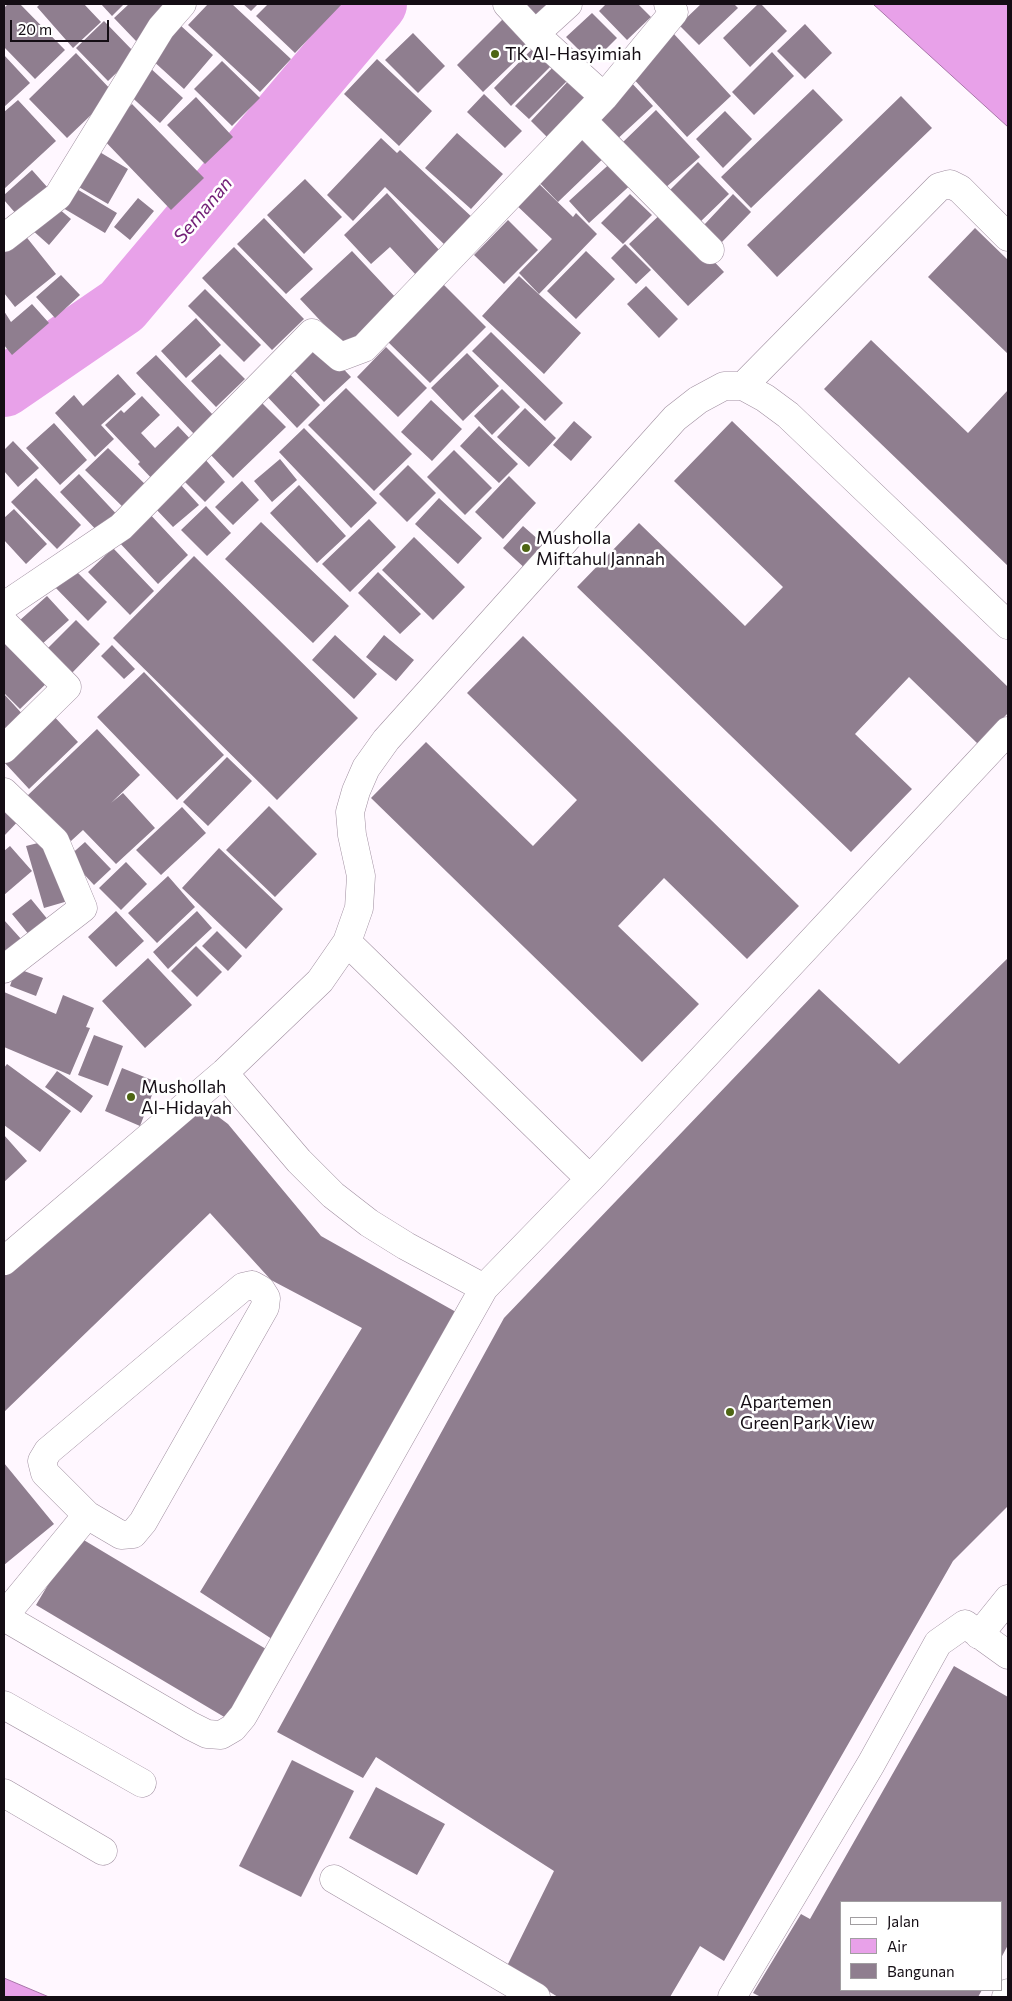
<!DOCTYPE html>
<style>
body{margin:0}
#map{position:relative;width:1012px;height:2001px;overflow:hidden;background:#fff7ff;font-family:Commissioner,sans-serif}
canvas{display:block}
.frame{position:absolute;inset:0;border:5px solid #140d14;pointer-events:none}
.legend{position:absolute;left:840px;top:1901px;width:162px;height:90px;box-sizing:border-box;background:#fff;border:1px solid #a19ea1;margin:0;padding:6px 9px;list-style:none;font-size:15px;color:#140d14}
.legend li{display:flex;align-items:center;gap:10px;height:25px}
.legend b{width:25px;border:1px solid #a19ea1}
.scale{position:absolute;left:10px;top:20px;width:99px;height:22px;box-sizing:border-box;border:2px solid #140d14;border-top:0;padding-left:6px;font-size:15px;line-height:18px;white-space:nowrap;color:#140d14;-webkit-text-stroke:4px #fff;paint-order:stroke}
</style>
<div id="map">
<canvas width="1012" height="2001"></canvas>
<div class="frame"></div>
<ul class="legend">
<li><b style="height:6px;background:#fff"></b>Jalan</li>
<li><b style="height:14px;background:#e8a1e9"></b>Air</li>
<li><b style="height:14px;background:#8f7e8f"></b>Bangunan</li>
</ul>
<div class="scale">20 m</div>
</div>
<script>
const g = document.querySelector('canvas').getContext('2d');
g.lineJoin = 'round';
function fillPath(path, color) {
  g.fillStyle = color;
  g.fill(path, 'evenodd');
}
function poly(rows) {
  const path = new Path2D();
  for (const r of rows) {
    path.moveTo(r[0], r[1]);
    for (let i = 2; i < r.length; i += 2) path.lineTo(r[i], r[i + 1]);
  }
  return path;
}
function trace(path, color, width, dash) {
  g.strokeStyle = color;
  g.lineWidth = width;
  g.lineCap = dash ? 'butt' : 'round';
  g.setLineDash(dash || []);
  g.stroke(path);
}
function drawText(font, color, halo, rows, align = 'center') {
  g.font = font + ' Commissioner,sans-serif';
  g.lineWidth = 5;
  g.setLineDash([]);
  g.textBaseline = 'middle';
  g.strokeStyle = halo;
  g.fillStyle = color;
  for (const [text, x, y, turn = 0] of rows) {
    g.save();
    g.translate(x, y);
    g.rotate((+turn || 0) * Math.PI / 180);
    g.textAlign = isNaN(turn) ? turn : align;
    if (halo) g.strokeText(text, 0, 0);
    g.fillText(text, 0, 0);
    g.restore();
  }
}
const water = poly([
 [873,4,1008,4,1008,127,873,4],
 [4,1978,49,1997,4,1997,4,1978]
]);
fillPath(water, '#e8a1e9');
trace(water, '#a875a9', 1);
trace(poly([
 [4,387,122,306,377,4]
]), '#e8a1e9', 60);
fillPath(poly([
 [8,4,20,4,65,50,35,79,4,47,4,8],
 [40,4,84,4,101,22,73,48,37,7],
 [101,4,124,4,112,16],
 [129,4,171,4,174,6,136,41,114,18],
 [208,4,232,4,291,59,260,92,188,25],
 [243,4,258,4,251,11],
 [268,4,342,4,295,53,256,16],
 [518,4,552,4,535,21],
 [606,4,638,4,651,17,627,40,599,11],
 [701,4,734,4,738,8,699,45,679,25],
 [758,4,761,4,787,31,750,67,723,38],
 [592,13,617,38,592,63,566,37],
 [506,16,534,43,483,92,457,65],
 [104,21,136,54,108,81,76,48],
 [805,24,832,53,805,79,777,51],
 [180,25,213,55,184,89,151,59],
 [413,33,445,66,418,93,385,60],
 [674,34,731,96,687,137,630,75],
 [535,46,553,64,511,106,494,88],
 [772,52,794,76,754,115,732,92],
 [76,53,114,93,67,138,29,99],
 [4,55,30,83,4,107],
 [377,59,432,111,399,146,344,94],
 [222,61,260,98,232,126,194,89],
 [558,62,572,76,529,119,515,106],
 [148,66,183,98,160,123,125,91],
 [572,77,589,93,547,137,531,121],
 [629,80,653,106,613,143,589,117],
 [813,89,843,120,751,208,721,177],
 [484,94,522,131,505,148,467,112],
 [901,96,932,128,777,277,747,245],
 [196,97,233,137,205,164,167,125],
 [18,100,56,141,4,189,4,112],
 [132,104,204,178,171,210,99,135],
 [656,110,700,157,664,189,621,144],
 [725,111,752,139,723,168,696,139],
 [585,127,609,153,558,202,534,177],
 [457,133,503,174,471,209,425,168],
 [381,138,397,153,400,150,474,219,447,247,385,187,353,221,327,195],
 [93,148,128,169,108,204,72,183],
 [616,158,636,180,589,223,569,201],
 [698,162,729,194,698,224,667,193],
 [32,170,48,188,17,215,4,200,4,195],
 [533,178,573,217,576,213,597,234,539,294,519,273,552,239,512,201],
 [305,179,342,217,304,254,267,215],
 [70,185,117,213,105,233,58,205],
 [387,193,441,252,416,275,390,247,371,264,344,235],
 [630,194,652,215,623,244,601,223],
 [733,194,751,212,722,242,704,225],
 [138,198,154,211,130,240,114,227],
 [52,203,71,219,49,245,31,229],
 [665,210,724,272,688,306,629,244],
 [264,218,313,269,286,294,237,244],
 [508,220,538,250,504,284,474,255],
 [975,228,1008,260,1008,354,928,277],
 [20,229,56,274,15,307,4,293,4,242],
 [625,244,651,270,636,284,611,258],
 [234,247,304,319,272,350,202,278],
 [352,251,398,300,346,348,300,299],
 [586,251,615,279,576,319,547,291],
 [61,275,80,295,55,318,36,297],
 [519,276,581,333,544,374,482,316],
 [443,284,486,327,430,383,387,341],
 [646,286,678,319,659,338,627,304],
 [205,289,261,345,244,362,188,306],
 [32,304,49,323,12,355,4,345,4,311,11,322],
 [196,318,221,345,186,378,161,351],
 [491,332,563,403,545,421,472,351],
 [316,340,351,377,324,402,289,365],
 [871,340,968,433,1008,390,1008,566,824,389],
 [386,347,427,388,398,417,357,377],
 [467,353,499,386,463,421,431,388],
 [220,354,245,379,216,407,191,381],
 [156,355,214,416,194,434,136,373],
 [282,366,320,405,297,428,259,388],
 [118,374,136,394,101,425,114,439,95,457,55,413,74,395,83,406],
 [346,388,412,454,374,491,308,425],
 [502,389,520,407,492,435,474,416],
 [142,396,160,415,141,433,155,448,178,426,196,445,155,482,138,464,140,462,105,425,121,410,124,413],
 [431,400,462,429,432,461,401,432],
 [262,403,286,427,233,478,209,453],
 [525,408,556,438,529,467,497,437],
 [574,421,592,437,571,461,553,445],
 [732,421,1008,687,1008,713,978,744,909,677,855,734,912,789,851,852,577,587,639,523,745,626,783,587,674,481],
 [54,423,87,460,60,485,26,448],
 [479,426,518,464,499,483,460,446],
 [304,428,377,503,351,528,279,452],
 [13,441,39,468,18,487,4,471,4,450],
 [108,448,150,489,128,512,85,470],
 [454,450,492,488,465,515,427,477],
 [204,458,225,482,205,502,182,479],
 [280,459,297,480,272,502,254,481],
 [408,465,436,493,407,522,379,494],
 [79,474,122,520,103,537,60,492],
 [509,476,536,503,503,539,475,512],
 [36,478,81,525,57,549,11,502],
 [242,481,259,500,233,525,215,507],
 [180,484,199,505,173,527,154,507],
 [299,485,346,536,317,563,270,513],
 [439,498,482,538,458,564,415,524],
 [206,506,231,533,207,556,181,530],
 [14,509,47,544,26,564,4,540,4,518],
 [147,511,188,555,158,584,117,540],
 [369,519,396,547,350,592,322,564],
 [261,522,349,606,313,643,225,559],
 [523,526,549,549,529,572,503,548],
 [414,537,465,587,433,620,382,570],
 [113,548,154,591,130,615,88,572],
 [194,556,358,718,277,800,113,638],
 [69,564,107,602,88,621,51,583],
 [378,572,421,614,400,634,358,593],
 [47,596,69,620,41,645,19,621],
 [76,620,100,644,71,674,46,650],
 [4,628,52,678,20,709,4,693],
 [335,635,377,674,354,699,312,660],
 [384,635,414,660,396,681,366,657],
 [523,636,799,906,747,959,664,878,618,926,699,1004,642,1062,371,798,426,742,533,846,577,800,467,693],
 [112,645,135,669,124,679,101,656],
 [144,672,224,755,177,800,97,717],
 [4,694,26,718,4,732],
 [50,712,78,742,29,789,4,762],
 [97,729,140,775,111,803,123,793,155,828,116,864,83,830,71,841,27,796],
 [227,757,252,781,208,826,183,802],
 [4,795,24,815,4,836],
 [269,806,317,854,275,897,226,850],
 [182,807,206,833,161,875,136,850],
 [50,840,68,901,44,908,26,846],
 [85,842,111,869,94,885,68,857],
 [10,846,32,871,4,895,4,851],
 [219,848,283,909,246,949,182,888],
 [126,862,147,884,121,910,99,888],
 [168,876,195,907,157,943,128,913],
 [31,899,49,921,30,936,12,914],
 [116,911,144,941,116,967,88,937],
 [197,911,212,928,168,969,153,952],
 [4,920,22,940,4,956],
 [217,931,242,956,228,971,202,946],
 [196,946,222,972,197,997,171,971],
 [148,958,192,1005,145,1048,102,1001],
 [1008,958,1008,1506,953,1561,724,1961,700,1946,670,1997,558,1997,507,1966,554,1871,376,1757,363,1778,277,1732,504,1318,819,989,899,1064],
 [16,968,43,978,36,996,10,986],
 [4,992,56,1014,63,995,94,1008,86,1027,90,1028,70,1075,4,1047],
 [94,1035,123,1046,108,1086,78,1075],
 [7,1064,71,1111,40,1152,4,1125,4,1068],
 [122,1068,157,1082,140,1126,105,1111],
 [57,1071,93,1096,81,1113,45,1087],
 [196,1100,228,1124,321,1236,456,1312,278,1643,200,1592,362,1328,271,1280,210,1213,4,1412,4,1276],
 [4,1135,27,1161,4,1182],
 [4,1463,54,1524,4,1565],
 [77,1536,266,1649,226,1718,36,1605],
 [954,1666,1008,1697,1008,1945,1001,1958,1001,1902,841,1902,841,1990,982,1990,978,1997,761,1997,753,1993,801,1914,810,1919],
 [292,1760,354,1791,301,1897,239,1866],
 [376,1787,445,1824,417,1875,349,1838]
]), '#8f7e8f');
const minor = poly([
 [507,4,535,34,604,97],
 [535,34,568,4],
 [582,120,710,250],
 [4,238,58,196,161,28,182,4],
 [743,386,939,187,950,184,960,189,1008,237],
 [4,606,121,527,312,333,340,357,364,348,604,97,674,12,668,4],
 [4,623,67,687,4,749],
 [4,792,55,841,83,908,4,969],
 [347,942,590,1179],
 [224,1073,299,1161,333,1195,369,1223,406,1246,484,1288],
 [4,1261,224,1073,320,981,347,942,359,908,361,876,352,835,350,812,356,791,366,768,386,740,675,418,698,400,724,386,743,386,765,398,788,415,1008,625],
 [252,1285,261,1290,266,1298,265,1307,143,1522,133,1534,121,1535,87,1515,45,1473,42,1461,48,1451,243,1287,252,1285],
 [4,1616,87,1515],
 [4,1617,191,1726,207,1734,221,1735,233,1728,243,1716,484,1288,590,1179,1008,731],
 [979,1635,1008,1599],
 [4,1705,142,1783],
 [4,1793,103,1851],
 [334,1879,536,1997],
 [732,1997,871,1764,938,1643,965,1624,1008,1655],
 [1006,1997,1008,1993]
]);
trace(minor, '#a08fa0', 29);
trace(minor, '#fff', 28);
for (const [x, y, r, color] of [
 [495,54,5,"#4d6513"],
 [526,548,5,"#4d6513"],
 [131,1097,5,"#4d6513"],
 [730,1412,5,"#4d6513"]
]) {
  const dot = new Path2D();
  dot.arc(x, y, r, 0, 2 * Math.PI);
  g.fillStyle = color;
  g.fill(dot);
  trace(dot, '#fff', 2);
}
drawText('18px', '#140d14', '#fff', [
 ["TK Al-Hasyimiah",505,54],
 ["Musholla",536,538],
 ["Miftahul Jannah",536,559],
 ["Mushollah",141,1087],
 ["Al-Hidayah",141,1108],
 ["Apartemen",740,1402],
 ["Green Park View",740,1423]
], 'left');
drawText('italic 19px', '#732077', '#fff', [
 ["Semanan",203,210,-50]
]);
</script>
